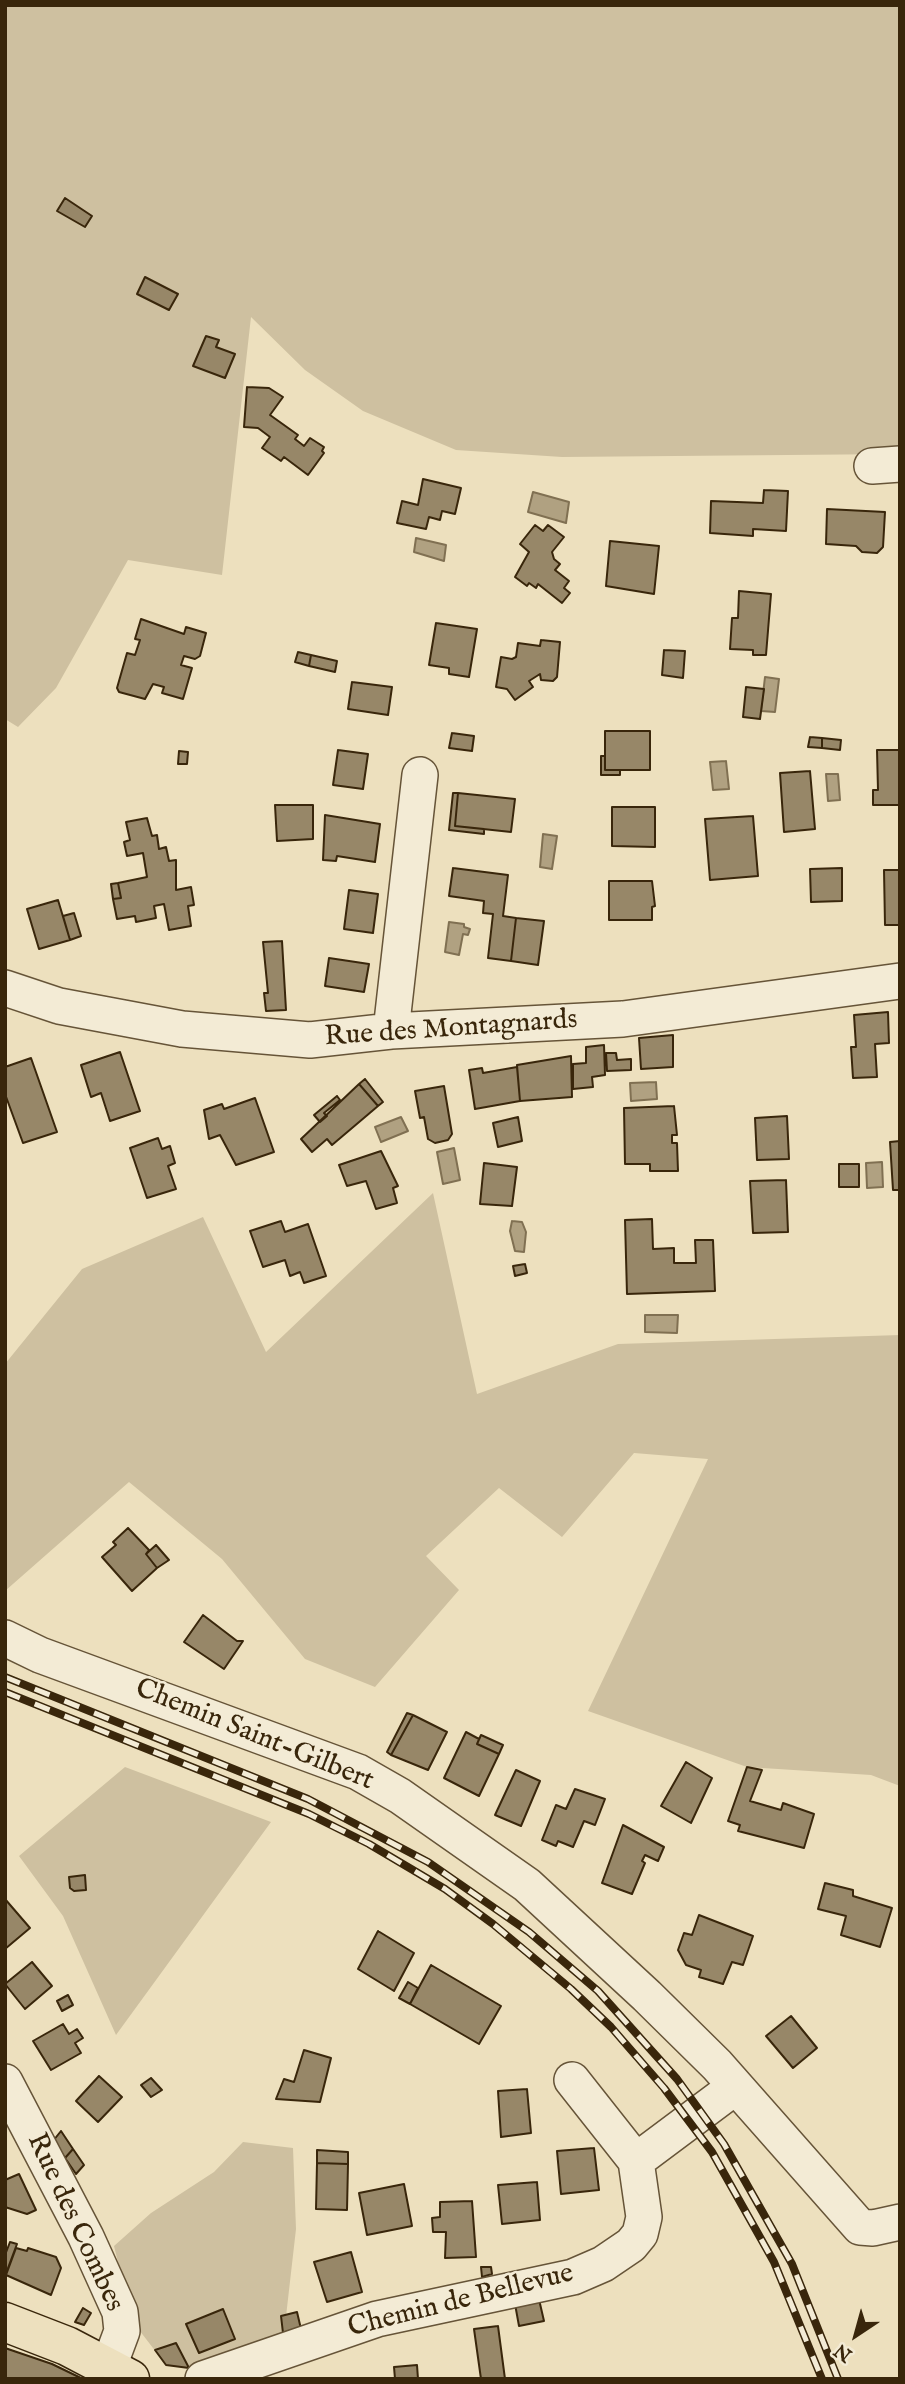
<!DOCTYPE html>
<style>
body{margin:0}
#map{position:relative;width:905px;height:2384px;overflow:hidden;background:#ede0be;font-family:"IM FELL English",serif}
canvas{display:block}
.frame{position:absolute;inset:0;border:7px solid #39260b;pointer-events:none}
.north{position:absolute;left:821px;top:2300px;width:70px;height:70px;-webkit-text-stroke:5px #f3ebd5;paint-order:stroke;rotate:216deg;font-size:19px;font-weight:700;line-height:28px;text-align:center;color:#39260b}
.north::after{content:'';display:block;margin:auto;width:24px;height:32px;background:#39260b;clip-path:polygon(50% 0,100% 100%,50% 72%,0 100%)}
</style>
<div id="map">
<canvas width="905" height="2384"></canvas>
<div class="frame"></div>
<div class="north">N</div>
</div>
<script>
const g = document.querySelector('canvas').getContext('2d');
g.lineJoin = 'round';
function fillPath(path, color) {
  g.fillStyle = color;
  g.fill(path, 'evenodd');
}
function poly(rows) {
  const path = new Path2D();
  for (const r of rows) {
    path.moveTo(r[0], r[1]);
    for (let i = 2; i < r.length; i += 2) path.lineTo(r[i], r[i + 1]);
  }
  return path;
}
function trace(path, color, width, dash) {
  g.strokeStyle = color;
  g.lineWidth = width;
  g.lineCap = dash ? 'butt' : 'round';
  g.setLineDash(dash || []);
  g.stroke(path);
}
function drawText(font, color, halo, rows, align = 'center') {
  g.font = font + ' "IM FELL English",serif';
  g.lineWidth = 5;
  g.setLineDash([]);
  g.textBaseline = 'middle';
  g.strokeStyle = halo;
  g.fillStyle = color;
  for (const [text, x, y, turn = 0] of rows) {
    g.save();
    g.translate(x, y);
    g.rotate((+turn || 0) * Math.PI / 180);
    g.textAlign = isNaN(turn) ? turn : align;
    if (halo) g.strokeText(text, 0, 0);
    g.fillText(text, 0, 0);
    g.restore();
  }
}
fillPath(poly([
 [5,5,900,5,900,454,562,457,456,450,363,411,305,370,251,317,222,575,128,560,56,688,18,727,5,719],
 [433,1193,477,1394,618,1344,900,1335,900,1786,871,1775,747,1767,588,1711,708,1459,634,1453,562,1537,499,1488,426,1556,459,1590,375,1687,305,1659,222,1559,129,1482,5,1591,5,1364,82,1269,203,1217,266,1352],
 [125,1767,271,1822,116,2035,63,1916,19,1856],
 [243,2142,293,2148,296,2229,284,2334,221,2361,189,2368,166,2365,133,2322,114,2246,151,2213,214,2172]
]), '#cec0a0');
const water = poly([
 [533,492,569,502,566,523,528,512,533,492],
 [416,538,446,545,444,561,414,552,416,538],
 [765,677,779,679,775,712,761,711,765,677],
 [726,761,729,789,713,790,710,762,726,761],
 [826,774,838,774,840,800,828,801,826,774],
 [543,834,557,836,552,869,540,867,543,834],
 [449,922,464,924,464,927,470,929,468,935,463,934,459,955,445,952,449,922],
 [656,1082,657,1099,631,1101,630,1083,656,1082],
 [401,1117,408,1131,381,1142,375,1127,401,1117],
 [454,1148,460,1180,443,1184,437,1152,454,1148],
 [882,1162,883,1187,867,1188,866,1163,882,1162],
 [512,1221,522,1222,526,1232,524,1252,515,1251,510,1231,512,1221],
 [645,1315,678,1315,677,1333,645,1332,645,1315]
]);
fillPath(water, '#b0a181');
trace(water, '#807052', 2);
const building = poly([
 [65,198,92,216,85,227,57,211,65,198],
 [145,277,178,294,169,310,137,294,145,277],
 [206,336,219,340,216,347,235,354,225,378,193,366,206,336],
 [247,387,269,388,283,397,270,415,298,435,295,439,304,446,310,438,324,447,322,451,324,453,308,475,284,457,281,461,262,448,270,437,258,428,244,427,247,387],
 [423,479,461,488,455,514,442,511,440,520,429,517,426,529,397,523,402,501,418,505,423,479],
 [764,490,788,491,786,531,753,529,753,536,710,533,711,501,763,503,764,490],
 [827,509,885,512,883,547,877,553,862,552,856,546,826,544,827,509],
 [535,525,543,531,548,525,564,537,552,552,554,559,560,564,555,570,569,581,564,588,570,593,562,603,538,584,536,588,529,583,527,586,515,577,529,552,520,544,535,525],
 [610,541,659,546,654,594,606,586,610,541],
 [739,591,771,594,766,655,753,655,753,650,730,649,732,618,738,618,739,591],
 [141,619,184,634,186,627,206,633,200,656,195,659,184,656,181,665,192,668,183,699,162,693,164,687,153,684,145,699,119,692,117,688,127,653,135,655,140,640,135,639,141,619],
 [436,623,477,629,469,677,449,674,449,668,429,665,436,623],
 [541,640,560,642,557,677,553,681,541,680,540,674,529,681,533,687,515,700,507,689,496,687,501,657,512,659,516,657,518,643,540,646,541,640],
 [664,650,685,651,683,678,662,675,664,650],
 [298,652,311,655,309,666,295,662,298,652],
 [311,655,337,661,335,672,309,666,311,655],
 [352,682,392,687,388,715,348,709,352,682],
 [746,687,764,689,760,719,743,717,746,687],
 [605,731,650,731,650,770,605,770,605,731],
 [452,733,474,736,472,751,449,748,452,733],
 [810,737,822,738,822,748,808,747,810,737],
 [822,738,841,740,840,750,822,748,822,738],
 [338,750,368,754,363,789,333,785,338,750],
 [877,750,900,750,900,805,873,805,873,790,878,790,877,750],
 [179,751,188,752,187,764,178,764,179,751],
 [601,756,605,756,605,770,620,770,620,775,601,775,601,756],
 [810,771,815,829,784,832,780,773,810,771],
 [453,793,458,793,455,826,484,829,484,834,449,830,453,793],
 [458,793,515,799,511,832,455,826,458,793],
 [275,805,313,805,313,839,277,841,275,805],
 [612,807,655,807,655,847,612,846,612,807],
 [325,815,380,824,375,862,337,856,336,861,323,860,325,815],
 [753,816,758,876,710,880,705,819,753,816],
 [147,818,152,836,157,835,159,849,166,847,169,861,176,860,176,890,191,887,194,905,188,906,191,926,169,930,164,904,154,906,156,918,136,922,135,916,117,919,113,899,121,898,118,883,147,877,143,853,127,856,124,842,130,840,126,822,147,818],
 [453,868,508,875,503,916,516,918,511,961,488,958,493,914,483,913,484,901,449,896,453,868],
 [842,868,842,901,811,902,810,869,842,868],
 [884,870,900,870,900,925,885,925,884,870],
 [609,881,652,881,655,906,652,907,652,920,609,920,609,881],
 [118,883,121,898,113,899,111,884,118,883],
 [349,890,378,894,373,933,344,929,349,890],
 [58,900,70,940,39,949,27,909,58,900],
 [74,913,81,936,70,940,63,916,74,913],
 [516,918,544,921,538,965,511,961,516,918],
 [282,941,286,1010,266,1011,264,993,268,993,263,942,282,941],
 [329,958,369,964,364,992,325,986,329,958],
 [888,1012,889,1043,875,1044,877,1077,853,1078,851,1047,856,1047,854,1015,888,1012],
 [673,1035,673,1067,641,1069,639,1038,673,1035],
 [604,1045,605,1075,592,1077,593,1087,573,1089,573,1064,586,1063,586,1047,604,1045],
 [120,1052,140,1111,110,1121,101,1093,91,1097,81,1065,120,1052],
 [606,1053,616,1053,617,1060,631,1059,631,1070,607,1071,606,1053],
 [571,1056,572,1097,520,1101,517,1065,571,1056],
 [31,1058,57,1132,23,1143,5,1094,5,1067,31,1058],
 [517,1067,520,1101,475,1109,469,1070,482,1068,483,1073,517,1067],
 [365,1079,383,1102,378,1106,359,1084,365,1079],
 [359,1084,378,1106,332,1145,327,1139,312,1152,301,1139,359,1084],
 [444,1086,452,1134,448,1140,435,1143,428,1139,424,1117,420,1118,415,1091,444,1086],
 [337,1096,340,1100,324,1113,327,1116,320,1122,314,1115,337,1096],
 [255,1098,274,1152,236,1165,220,1135,209,1139,204,1110,222,1104,224,1109,255,1098],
 [674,1106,677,1135,672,1135,672,1143,677,1143,678,1171,650,1171,650,1164,625,1164,624,1108,674,1106],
 [787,1116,789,1159,757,1160,755,1118,787,1116],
 [518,1117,522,1141,498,1147,493,1123,518,1117],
 [158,1138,162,1149,170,1146,175,1163,168,1166,176,1189,147,1198,130,1148,158,1138],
 [900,1141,900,1190,893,1190,890,1142,900,1141],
 [381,1151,398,1186,393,1188,397,1203,376,1209,366,1181,347,1186,339,1165,381,1151],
 [484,1163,517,1167,512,1206,480,1204,484,1163],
 [839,1164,859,1164,859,1187,839,1187,839,1164],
 [786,1180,788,1232,753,1233,750,1181,786,1180],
 [652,1219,653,1249,674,1248,674,1263,696,1263,695,1240,713,1240,715,1291,627,1294,625,1220,652,1219],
 [281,1221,285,1232,308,1224,326,1276,304,1283,300,1272,290,1276,285,1260,263,1267,250,1231,281,1221],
 [525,1264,527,1273,515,1276,513,1266,525,1264],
 [128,1528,149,1550,146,1554,157,1568,132,1591,102,1557,116,1545,113,1542,128,1528],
 [156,1545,169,1560,157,1568,146,1554,156,1545],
 [203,1615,237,1641,243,1641,224,1669,184,1642,203,1615],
 [407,1713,413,1715,391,1755,387,1752,407,1713],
 [413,1715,447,1732,428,1770,391,1755,413,1715],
 [466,1732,479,1739,477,1744,499,1754,479,1796,444,1778,466,1732],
 [481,1735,503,1745,499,1754,477,1744,481,1735],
 [686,1762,712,1778,691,1823,661,1806,686,1762],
 [747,1767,762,1770,750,1801,781,1810,783,1803,814,1814,804,1848,738,1831,740,1825,728,1821,747,1767],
 [516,1770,540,1781,521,1826,495,1815,516,1770],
 [575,1789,605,1799,595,1825,584,1821,573,1847,558,1841,556,1846,542,1840,556,1805,566,1809,575,1789],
 [623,1825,664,1847,658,1861,645,1855,642,1861,645,1863,632,1894,602,1883,623,1825],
 [85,1875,86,1890,74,1891,70,1888,69,1877,85,1875],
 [825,1883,853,1890,853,1896,892,1908,880,1947,841,1935,846,1916,818,1909,825,1883],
 [5,1899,30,1928,5,1949,5,1899],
 [699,1915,753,1936,743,1965,732,1962,723,1984,699,1977,701,1970,686,1965,678,1950,684,1933,692,1935,699,1915],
 [378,1931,414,1953,394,1991,358,1969,378,1931],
 [32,1962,52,1986,25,2009,5,1984,32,1962],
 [431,1965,501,2006,479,2044,410,2004,431,1965],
 [408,1982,418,1988,410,2004,399,1998,408,1982],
 [68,1995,73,2005,62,2011,57,2001,68,1995],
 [791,2016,817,2048,793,2068,766,2036,791,2016],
 [63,2024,69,2034,77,2029,83,2038,75,2043,81,2053,51,2070,33,2041,63,2024],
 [304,2050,331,2058,320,2102,276,2099,284,2079,294,2082,304,2050],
 [99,2076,122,2097,98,2122,76,2101,99,2076],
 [151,2078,162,2090,151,2097,141,2085,151,2078],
 [527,2089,531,2133,501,2137,498,2091,527,2089],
 [61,2131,73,2149,65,2158,53,2141,61,2131],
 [594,2148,599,2190,561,2194,557,2151,594,2148],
 [73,2149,84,2165,76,2174,65,2158,73,2149],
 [317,2150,348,2152,348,2164,317,2163,317,2150],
 [317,2163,348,2164,347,2210,316,2209,317,2163],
 [19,2174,36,2210,27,2214,5,2207,5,2180,19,2174],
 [537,2182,540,2220,502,2224,498,2185,537,2182],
 [404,2184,412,2226,367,2235,359,2193,404,2184],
 [472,2201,476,2257,445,2258,446,2232,433,2232,432,2218,440,2217,440,2202,472,2201],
 [10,2242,17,2244,5,2276,5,2255,10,2242],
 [16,2248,27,2251,28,2248,56,2257,61,2268,51,2295,6,2275,16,2248],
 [351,2252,362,2292,327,2302,314,2262,351,2252],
 [481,2267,491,2267,492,2274,482,2277,481,2267],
 [538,2295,544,2321,519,2326,515,2304,538,2295],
 [83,2308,91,2313,84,2325,75,2322,83,2308],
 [223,2309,235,2339,199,2353,186,2324,223,2309],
 [297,2312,301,2329,283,2333,281,2316,297,2312],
 [498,2326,505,2379,481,2379,474,2329,498,2326],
 [176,2343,189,2368,166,2365,155,2350,176,2343],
 [5,2348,52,2364,83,2379,5,2379,5,2348],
 [417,2365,418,2379,395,2379,394,2367,417,2365]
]);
fillPath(building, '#978768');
trace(building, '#39260b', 2);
const minor = poly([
 [872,466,900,464],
 [5,988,59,1006,182,1029,310,1040,391,1031,623,1019,900,981],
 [391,1031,420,775],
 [5,1638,40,1655,358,1772,400,1796,527,1885,647,1996,717,2065,860,2227,873,2228,900,2222],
 [5,2082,86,2237,120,2312,122,2331,109,2366],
 [636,2161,735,2087],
 [203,2379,377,2319,573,2277,603,2264,631,2245,640,2234,644,2217,636,2161,572,2080]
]);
const major = poly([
 [5,2322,67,2346,130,2379]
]);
trace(minor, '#665438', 38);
trace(major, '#39260b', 41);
trace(minor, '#f3ebd5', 35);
trace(major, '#ede0be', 38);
const rail = poly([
 [5,1677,308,1799,428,1862,529,1932,598,1991,677,2079,724,2144,792,2264,838,2379],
 [5,1692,309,1814,369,1844,445,1889,493,1924,571,1989,611,2027,664,2088,712,2152,774,2262,822,2379]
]);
trace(rail, '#39260b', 8);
trace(rail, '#f3ebd5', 5, [16]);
drawText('28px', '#39260b', '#f3ebd5', [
 ["Rue des Montagnards",451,1030,-4],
 ["Chemin Saint-Gilbert",254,1736,22],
 ["Rue des Combes",74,2223,65],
 ["Chemin de Bellevue",461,2302,-14]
]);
</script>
